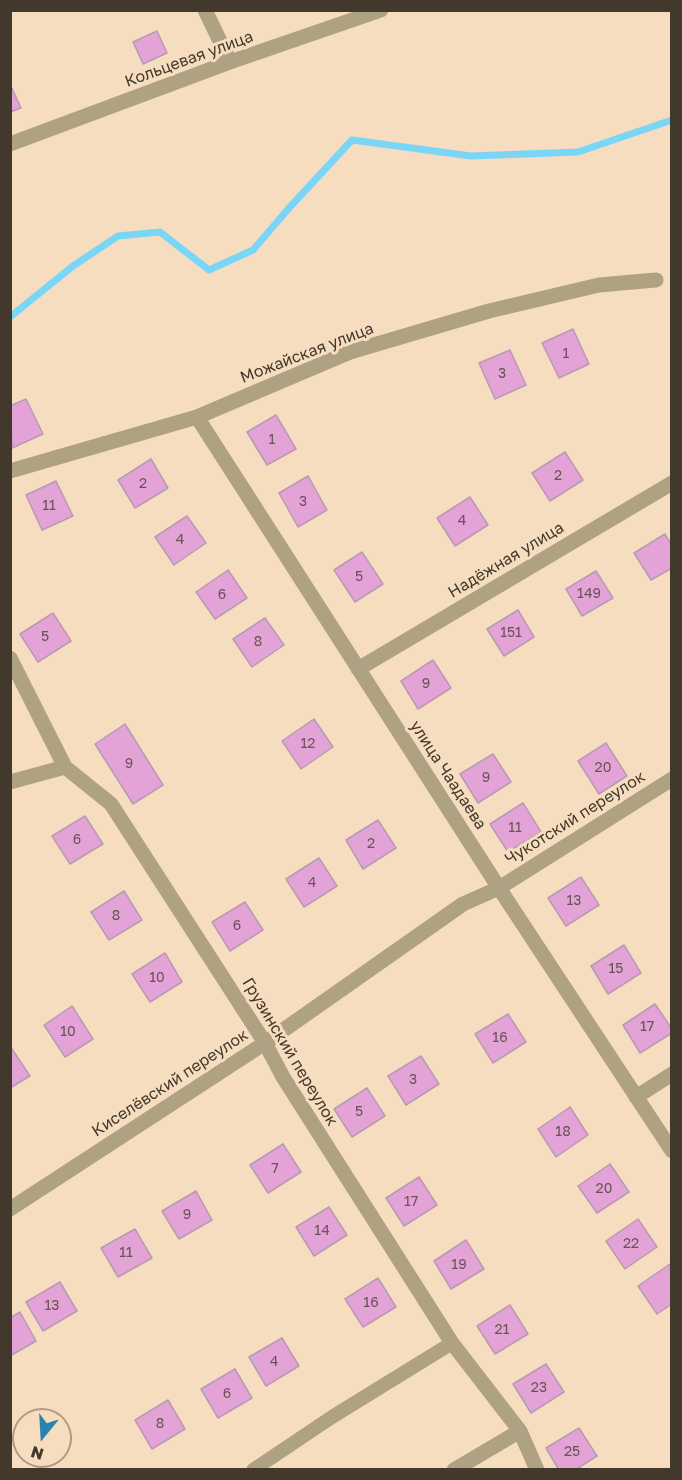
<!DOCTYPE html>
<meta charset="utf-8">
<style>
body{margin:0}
#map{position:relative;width:682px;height:1480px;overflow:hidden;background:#f7ddbf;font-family:"Golos Text",sans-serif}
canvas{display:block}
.frame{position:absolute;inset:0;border:12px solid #42382c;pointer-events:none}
.north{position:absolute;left:12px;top:1408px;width:60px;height:60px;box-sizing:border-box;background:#f7ddbf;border:2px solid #af9b84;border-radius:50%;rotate:198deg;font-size:16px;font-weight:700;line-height:24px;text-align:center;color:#42382c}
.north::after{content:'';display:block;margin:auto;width:21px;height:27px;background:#2a82b1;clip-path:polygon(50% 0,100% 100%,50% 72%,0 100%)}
</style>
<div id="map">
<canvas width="682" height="1480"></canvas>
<div class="frame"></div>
<div class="north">N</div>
</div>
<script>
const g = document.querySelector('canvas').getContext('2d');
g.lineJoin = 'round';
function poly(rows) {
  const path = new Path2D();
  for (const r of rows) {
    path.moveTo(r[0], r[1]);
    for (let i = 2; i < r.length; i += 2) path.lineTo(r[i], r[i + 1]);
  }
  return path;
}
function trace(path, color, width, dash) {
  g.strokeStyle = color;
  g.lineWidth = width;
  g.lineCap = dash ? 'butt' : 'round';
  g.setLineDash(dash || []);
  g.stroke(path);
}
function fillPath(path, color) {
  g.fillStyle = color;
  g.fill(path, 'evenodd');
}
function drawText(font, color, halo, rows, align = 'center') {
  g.font = font + ' "Golos Text",sans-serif';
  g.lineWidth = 6;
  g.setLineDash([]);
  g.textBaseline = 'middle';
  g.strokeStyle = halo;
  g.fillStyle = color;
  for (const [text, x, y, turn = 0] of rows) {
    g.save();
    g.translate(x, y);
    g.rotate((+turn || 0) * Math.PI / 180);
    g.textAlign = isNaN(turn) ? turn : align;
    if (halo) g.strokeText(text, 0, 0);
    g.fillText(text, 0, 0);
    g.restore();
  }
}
trace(poly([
 [10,317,73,266,118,236,160,232,209,270,253,250,289,208,352,140,471,156,578,152,672,120]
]), '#79d6f7', 7);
const building = poly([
 [157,31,167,53,143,64,133,42,157,31],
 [10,84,21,108,10,112,10,84],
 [573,329,589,364,559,378,542,343,573,329],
 [510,350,526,385,495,399,479,363,510,350],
 [26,399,43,434,12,448,10,406,26,399],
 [276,415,296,449,267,465,247,432,276,415],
 [565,452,583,480,550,501,532,473,565,452],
 [151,459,168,488,135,508,118,480,151,459],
 [308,476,327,510,298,527,279,493,308,476],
 [56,481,73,516,42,530,26,495,56,481],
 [470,497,488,525,455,546,437,518,470,497],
 [187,516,206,543,174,565,155,537,187,516],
 [665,534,672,546,672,568,651,580,634,553,665,534],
 [362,552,383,584,355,602,334,570,362,552],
 [228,570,247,598,215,619,196,592,228,570],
 [596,571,613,598,582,616,566,589,596,571],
 [518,610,534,637,504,656,487,629,518,610],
 [53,613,71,641,38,662,20,634,53,613],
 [265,618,284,645,252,667,233,639,265,618],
 [433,660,451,688,418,709,401,681,433,660],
 [314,719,333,747,301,769,282,741,314,719],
 [125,724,163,785,133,804,95,744,125,724],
 [606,743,627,776,599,794,578,761,606,743],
 [493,754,511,782,478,803,460,774,493,754],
 [523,803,541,832,508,852,490,824,523,803],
 [85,816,103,844,70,864,52,836,85,816],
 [378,820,396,848,363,869,346,840,378,820],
 [319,858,337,886,304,907,286,879,319,858],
 [581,877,599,905,566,926,548,898,581,877],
 [124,891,142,920,109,940,91,912,124,891],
 [245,902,263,930,230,951,212,922,245,902],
 [624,945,641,973,608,994,591,966,624,945],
 [165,953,182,982,150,1002,132,974,165,953],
 [655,1004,672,1029,672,1033,640,1053,623,1025,655,1004],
 [72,1006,93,1039,65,1057,44,1025,72,1006],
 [508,1014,526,1042,493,1063,475,1034,508,1014],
 [10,1046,30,1076,10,1088,10,1046],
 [421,1056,439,1084,406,1105,388,1076,421,1056],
 [367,1088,385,1116,352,1137,334,1109,367,1088],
 [570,1107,588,1135,556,1157,538,1129,570,1107],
 [283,1144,301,1172,268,1193,250,1165,283,1144],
 [610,1164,629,1192,597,1213,578,1186,610,1164],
 [419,1177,437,1205,404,1226,386,1198,419,1177],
 [196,1191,212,1220,179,1239,162,1211,196,1191],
 [329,1207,347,1235,314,1256,296,1227,329,1207],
 [638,1219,657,1247,625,1269,606,1241,638,1219],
 [135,1229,152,1258,118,1277,101,1248,135,1229],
 [466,1240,484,1269,451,1289,434,1261,466,1240],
 [670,1264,672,1304,657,1314,638,1286,670,1264],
 [378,1278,396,1307,363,1327,345,1299,378,1278],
 [60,1282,77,1311,43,1331,26,1302,60,1282],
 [510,1305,528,1334,495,1354,477,1326,510,1305],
 [20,1312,36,1341,10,1356,10,1318,20,1312],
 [282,1338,299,1366,266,1386,249,1357,282,1338],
 [546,1364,564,1392,531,1413,513,1384,546,1364],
 [235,1369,252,1398,218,1418,201,1389,235,1369],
 [168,1400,185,1429,152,1449,135,1420,168,1400],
 [579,1428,597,1456,575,1470,559,1470,546,1448,579,1428]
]);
fillPath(building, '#e3a3d6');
trace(building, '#b89ab2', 1.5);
trace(poly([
 [253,1470,332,1417,452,1343]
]), '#afa283', 14);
trace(poly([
 [205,10,230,62],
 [10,144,230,62,381,10],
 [197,417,499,888,672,1151],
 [10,471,197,417,350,352,489,311,599,285,656,280],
 [10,658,65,767,111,804,265,1043,283,1077,452,1343,520,1431,537,1470],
 [358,669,672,483],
 [10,782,65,767],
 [636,1097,672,1074],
 [10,1209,265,1043,463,904,499,888,672,779],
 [454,1470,520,1431]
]), '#afa283', 15);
drawText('14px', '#6a5356', null, [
 ["1",566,354],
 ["3",502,374],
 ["1",272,440],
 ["2",558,476],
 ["2",143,484],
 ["3",303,502],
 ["11",49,506],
 ["4",462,521],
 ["4",180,540],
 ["5",359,577],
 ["149",589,594],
 ["6",222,595],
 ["151",511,633],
 ["5",45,637],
 ["8",258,642],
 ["9",426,684],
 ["12",308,744],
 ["9",129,764],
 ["20",603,768],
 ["9",486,778],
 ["11",515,828],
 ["6",77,840],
 ["2",371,844],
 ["4",312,883],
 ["13",574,901],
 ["8",116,916],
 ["6",237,926],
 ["15",616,969],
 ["10",157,978],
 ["17",647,1027],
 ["10",68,1032],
 ["16",500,1038],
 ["3",413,1080],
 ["5",359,1112],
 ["18",563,1132],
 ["7",275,1169],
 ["20",604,1189],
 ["17",411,1202],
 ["9",187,1215],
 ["14",322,1231],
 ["22",631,1244],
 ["11",126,1253],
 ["19",459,1265],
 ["16",371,1303],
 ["13",52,1306],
 ["21",502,1330],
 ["4",274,1362],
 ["23",539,1388],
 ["6",227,1394],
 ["8",160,1424],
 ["25",572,1452]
]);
drawText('16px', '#42382c', '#f7ddbf', [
 ["Кольцевая улица",189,59,-20],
 ["Можайская улица",307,353,-21],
 ["Надёжная улица",506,560,-31],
 ["улица Чаадаева",448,775,57],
 ["Чукотский переулок",575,818,-32],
 ["Грузинский переулок",290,1052,59],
 ["Киселёвский переулок",170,1083,-33]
]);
</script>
